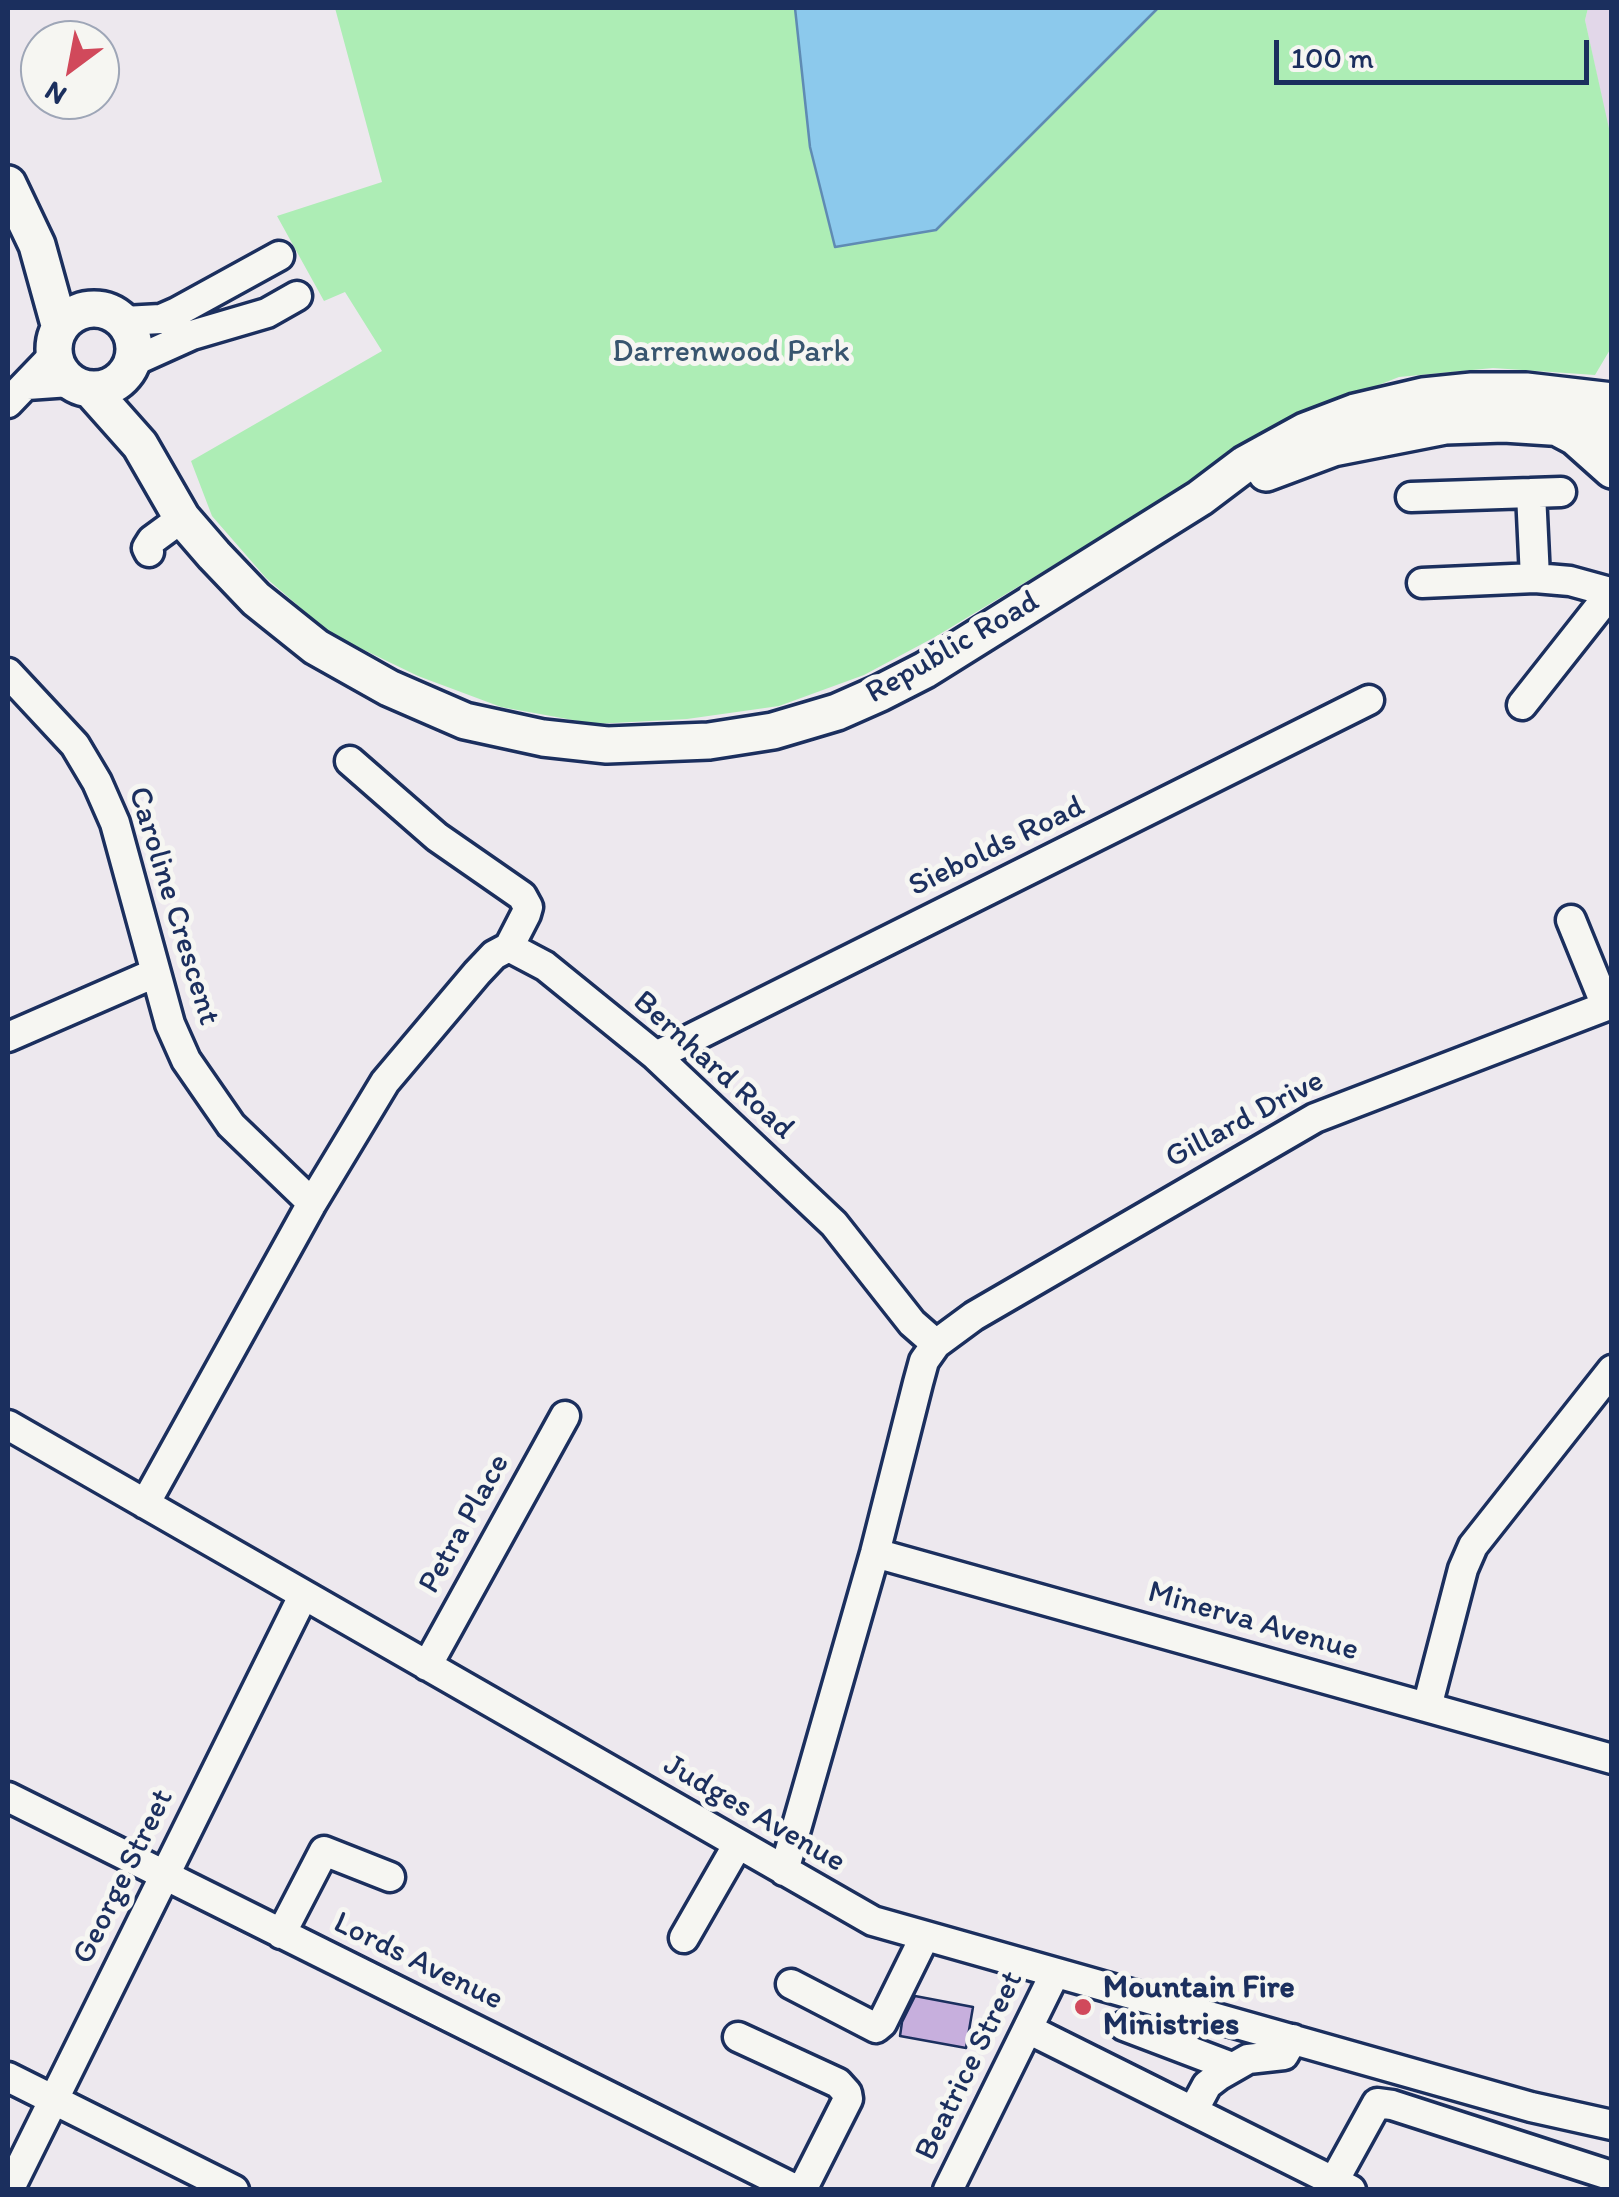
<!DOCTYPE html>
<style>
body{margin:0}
#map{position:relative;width:1619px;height:2197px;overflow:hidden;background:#ede8ee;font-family:Itim,sans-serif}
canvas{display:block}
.frame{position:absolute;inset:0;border:10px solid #1b2f5e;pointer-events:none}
.north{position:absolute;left:20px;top:20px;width:100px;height:100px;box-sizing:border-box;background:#f6f6f2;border:2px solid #9ea6b7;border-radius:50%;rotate:212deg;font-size:28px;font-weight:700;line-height:40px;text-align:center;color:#1b2f5e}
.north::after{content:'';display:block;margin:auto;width:35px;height:45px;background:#d1495b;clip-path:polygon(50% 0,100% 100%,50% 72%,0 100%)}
.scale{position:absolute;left:1274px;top:40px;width:315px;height:45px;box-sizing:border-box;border:5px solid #1b2f5e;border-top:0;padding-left:12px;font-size:30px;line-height:35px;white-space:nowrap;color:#1b2f5e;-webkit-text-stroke:8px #f6f6f2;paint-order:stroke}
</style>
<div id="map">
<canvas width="1619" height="2197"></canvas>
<div class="frame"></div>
<div class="north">N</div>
<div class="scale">100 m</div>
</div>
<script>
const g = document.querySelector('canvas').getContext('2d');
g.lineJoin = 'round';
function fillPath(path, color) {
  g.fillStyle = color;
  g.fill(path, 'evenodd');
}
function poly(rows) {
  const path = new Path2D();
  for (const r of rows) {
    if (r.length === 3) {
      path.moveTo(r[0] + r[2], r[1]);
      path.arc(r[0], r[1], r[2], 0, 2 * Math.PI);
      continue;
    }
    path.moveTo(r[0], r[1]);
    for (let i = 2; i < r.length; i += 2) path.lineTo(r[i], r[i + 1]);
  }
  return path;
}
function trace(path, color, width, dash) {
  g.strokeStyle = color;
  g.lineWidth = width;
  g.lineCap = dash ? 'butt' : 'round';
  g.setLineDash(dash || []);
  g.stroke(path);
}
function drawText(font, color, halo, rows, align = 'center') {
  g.font = font + ' Itim,sans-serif';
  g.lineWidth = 10;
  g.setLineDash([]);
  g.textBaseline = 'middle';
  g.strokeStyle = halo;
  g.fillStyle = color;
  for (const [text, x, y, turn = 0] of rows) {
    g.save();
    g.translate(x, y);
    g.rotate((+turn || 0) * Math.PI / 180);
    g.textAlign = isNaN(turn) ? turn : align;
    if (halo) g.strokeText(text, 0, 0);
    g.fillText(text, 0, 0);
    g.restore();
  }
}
fillPath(poly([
 [1588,8,1611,8,1611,142,1585,20]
]), '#e2d7e9');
fillPath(poly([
 [335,8,1588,8,1585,20,1612,142,1611,348,1595,375,1493,368,1399,377,1300,416,935,637,864,675,779,706,687,719,595,724,501,707,418,676,331,634,266,578,212,516,191,461,382,351,345,292,324,301,277,216,382,182]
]), '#adedb5');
const water = poly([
 [795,8,1158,8,936,230,835,247,810,147,795,8]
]);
fillPath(water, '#8cc9ec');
trace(water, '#5f8bb3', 2.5);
const building = poly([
 [915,1996,973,2007,966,2048,900,2036,902,2022,915,1996]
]);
fillPath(building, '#c7afdd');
trace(building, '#1b2f5e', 2.5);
const minor = poly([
 [124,321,161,319,177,312,279,256],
 [132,362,192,335,267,313,297,296],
 [27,385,70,382],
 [8,403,54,355],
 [1531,493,1535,578],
 [1411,497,1561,492],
 [149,552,147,548,152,540,182,518],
 [1422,583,1535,578,1570,581,1610,592],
 [8,673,75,745,97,782,115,823,170,1024,186,1060,231,1125,312,1203],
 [1522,705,1612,591],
 [350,761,437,837,522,896,528,907,526,914,509,947],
 [1571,920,1606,1006],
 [8,1037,155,973],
 [656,1056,1369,700],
 [8,1425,873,1921,1531,2107,1612,2125],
 [145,1504,312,1203,385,1082,477,973,494,955,509,947,545,966,656,1056,834,1224,912,1323,936,1344],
 [875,1553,1612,1759],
 [427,1666,565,1416],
 [1427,1707,1463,1569,1473,1546,1612,1370],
 [8,1797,797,2190],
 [784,1871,875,1553,918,1383,924,1361,936,1344,974,1316,1315,1118,1612,1004],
 [281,1934,324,1851,390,1877],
 [684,1938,738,1844],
 [791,1984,876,2028,882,2023,925,1936],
 [1124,2026,1232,2067],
 [1028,2029,1351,2190],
 [738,2037,838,2083,847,2093,848,2099,802,2190],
 [8,2077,234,2190],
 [1193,2111,1207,2085,1220,2075,1248,2059,1284,2055,1293,2039],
 [1334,2181,1377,2103,1392,2105,1612,2176],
 [9,2190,303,1596],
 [948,2190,1055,1973]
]);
const major = poly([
 [8,184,37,245,60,328],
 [94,349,40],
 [92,391,140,445,182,518,214,555,256,599,316,647,389,688,465,721,543,738,607,745,709,741,773,731,837,712,880,693,925,670,1200,498,1245,464,1305,431,1355,412,1423,396,1472,391,1526,391,1612,401],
 [1558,428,1575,437,1612,470],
 [1266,473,1333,448,1445,426,1504,424,1612,431]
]);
trace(minor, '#1b2f5e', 35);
trace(major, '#1b2f5e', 42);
trace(minor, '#f6f6f2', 28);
trace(major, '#f6f6f2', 35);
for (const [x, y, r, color] of [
 [1083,2007,10,"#d1495b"]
]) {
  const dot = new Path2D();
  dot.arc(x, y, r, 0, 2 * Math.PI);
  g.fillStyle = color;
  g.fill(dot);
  trace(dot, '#f6f6f2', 4);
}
drawText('32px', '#38556f', '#f6f6f2', [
 ["Darrenwood Park",731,353]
]);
drawText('32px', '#1b2f5e', '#f6f6f2', [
 ["Republic Road",953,648,-30],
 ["Siebolds Road",997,847,-26],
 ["Caroline Crescent",173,906,73],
 ["Bernhard Road",713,1066,42],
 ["Gillard Drive",1245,1120,-28],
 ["Petra Place",465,1524,-61],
 ["Minerva Avenue",1253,1622,16],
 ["Judges Avenue",754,1814,30],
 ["George Street",124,1877,-64],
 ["Lords Avenue",418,1962,26],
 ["Beatrice Street",970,2066,-64]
]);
drawText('bold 32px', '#1b2f5e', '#f6f6f2', [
 ["Mountain Fire",1103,1989],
 ["Ministries",1103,2026]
], 'left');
</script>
